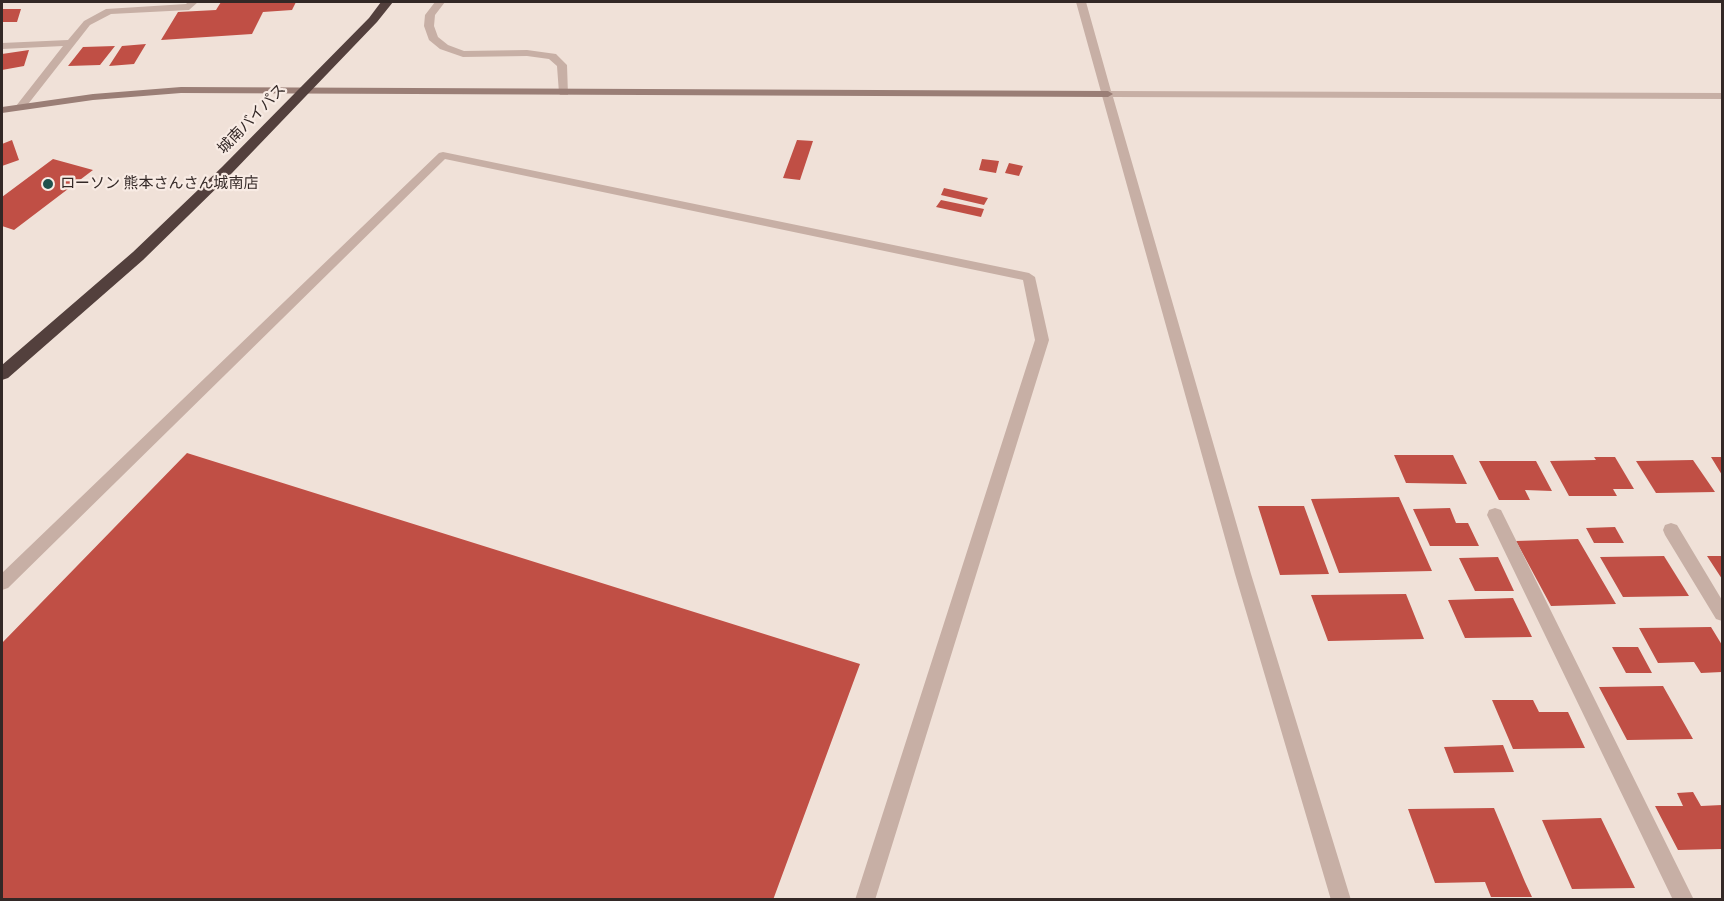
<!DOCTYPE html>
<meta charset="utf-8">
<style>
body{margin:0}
#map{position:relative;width:1724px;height:901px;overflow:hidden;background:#f0e1d8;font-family:"IBM Plex Sans",sans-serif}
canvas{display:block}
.frame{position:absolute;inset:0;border:3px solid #332826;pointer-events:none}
</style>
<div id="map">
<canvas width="1724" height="901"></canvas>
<div class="frame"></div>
</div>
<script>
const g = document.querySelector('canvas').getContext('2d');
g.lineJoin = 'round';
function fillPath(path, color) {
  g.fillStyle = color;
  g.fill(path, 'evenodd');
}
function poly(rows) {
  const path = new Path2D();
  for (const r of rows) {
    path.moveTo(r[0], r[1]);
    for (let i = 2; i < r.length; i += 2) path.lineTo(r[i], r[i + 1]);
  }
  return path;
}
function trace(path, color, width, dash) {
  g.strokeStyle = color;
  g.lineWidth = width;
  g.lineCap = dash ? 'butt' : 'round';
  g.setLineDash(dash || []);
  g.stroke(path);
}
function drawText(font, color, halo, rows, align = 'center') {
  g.font = font + ' "IBM Plex Sans","Noto Sans JP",sans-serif';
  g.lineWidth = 4.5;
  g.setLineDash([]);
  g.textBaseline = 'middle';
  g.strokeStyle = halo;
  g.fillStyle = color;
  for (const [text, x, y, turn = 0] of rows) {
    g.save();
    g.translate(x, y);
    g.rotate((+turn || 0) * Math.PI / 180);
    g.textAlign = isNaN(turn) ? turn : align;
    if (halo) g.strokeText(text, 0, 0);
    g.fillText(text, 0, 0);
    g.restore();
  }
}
fillPath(poly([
 [221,2,296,2,292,10,263,12,252,34,161,40,178,12,216,10],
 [2,9,21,9,17,22,2,22],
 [146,44,134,64,109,66,122,46],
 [115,46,100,65,68,66,83,47],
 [29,50,24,66,2,70,2,54],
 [12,140,19,160,2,166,2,144],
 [797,140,813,141,800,180,783,178],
 [53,159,93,170,14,230,2,226,2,197],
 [982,159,999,161,996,173,979,170],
 [1009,163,1023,166,1019,176,1005,173],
 [944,188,988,198,984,205,941,195],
 [941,200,984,209,981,217,936,207],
 [187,453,860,664,773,900,2,900,2,643],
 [1394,455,1453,455,1467,484,1406,483],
 [1594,457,1615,457,1634,489,1613,489,1617,496,1569,496,1550,461,1596,460],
 [1711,457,1722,457,1722,475],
 [1693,460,1715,492,1656,493,1636,461],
 [1479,461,1536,461,1552,491,1525,490,1530,500,1499,500],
 [1399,497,1432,571,1339,573,1311,499],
 [1258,506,1304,506,1329,574,1280,575],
 [1450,508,1456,523,1468,523,1479,546,1430,546,1413,509],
 [1615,527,1624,543,1594,543,1586,528],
 [1578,539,1616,604,1551,606,1516,541],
 [1664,556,1689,596,1623,597,1600,557],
 [1707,556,1722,556,1722,579],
 [1498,557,1514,591,1475,591,1459,558],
 [1406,594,1424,639,1328,641,1311,595],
 [1513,598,1532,637,1465,638,1448,600],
 [1711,627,1722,645,1722,672,1701,673,1694,662,1658,663,1639,628],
 [1612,647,1638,647,1652,673,1626,673],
 [1663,686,1693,739,1627,740,1599,687],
 [1492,700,1533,700,1539,712,1568,712,1585,748,1513,749],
 [1503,745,1514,772,1454,773,1444,747],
 [1693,792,1701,806,1722,805,1722,849,1678,850,1655,806,1683,806,1677,793],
 [1494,808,1525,882,1532,897,1491,897,1485,882,1435,883,1408,809],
 [1601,818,1635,888,1572,889,1542,820]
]), '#c04f45');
fillPath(poly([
 [443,152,1029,273,1035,277,1049,340,875,900,855,900,1035,340,1023,280,445,159,8,588,2,590,2,573,439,153,443,152]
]), '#c7afa5');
fillPath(poly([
 [188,2,198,2,189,10,111,14,90,25,25,108,17,108,16,106,63,46,2,49,2,43,68,40,84,21,106,9,186,4,188,2],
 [435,2,445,2,435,15,434,26,438,37,448,45,464,51,527,50,556,54,567,65,568,95,560,95,559,93,557,66,549,59,527,56,463,57,440,49,429,40,424,26,425,15,435,2],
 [1076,2,1086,2,1111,91,1722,93,1722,99,1113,97,1251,574,1351,900,1331,900,1235,574,1076,2],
 [1495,508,1501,510,1694,900,1673,900,1487,515,1489,510,1495,508],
 [1671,523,1677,525,1722,600,1722,621,1716,619,1665,535,1663,530,1665,525,1671,523]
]), '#c7afa5');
fillPath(poly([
 [181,87,1108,91,1113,94,1108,97,181,93,93,100,2,113,2,107,93,94,181,87]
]), '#9a7e76');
fillPath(poly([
 [381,2,393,2,377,22,232,173,143,260,8,378,2,380,2,365,133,252,222,167,369,18,381,2]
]), '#53403d');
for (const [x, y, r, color] of [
 [48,184,6,"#1e524d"]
]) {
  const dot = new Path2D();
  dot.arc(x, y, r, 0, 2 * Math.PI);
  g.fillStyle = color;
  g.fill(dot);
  trace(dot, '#f8ebe4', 2);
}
drawText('15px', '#332826', '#f8ebe4', [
 ["城南バイパス",252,119,-46]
]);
drawText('15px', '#332826', '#f8ebe4', [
 ["ローソン 熊本さんさん城南店",60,184]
], 'left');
</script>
